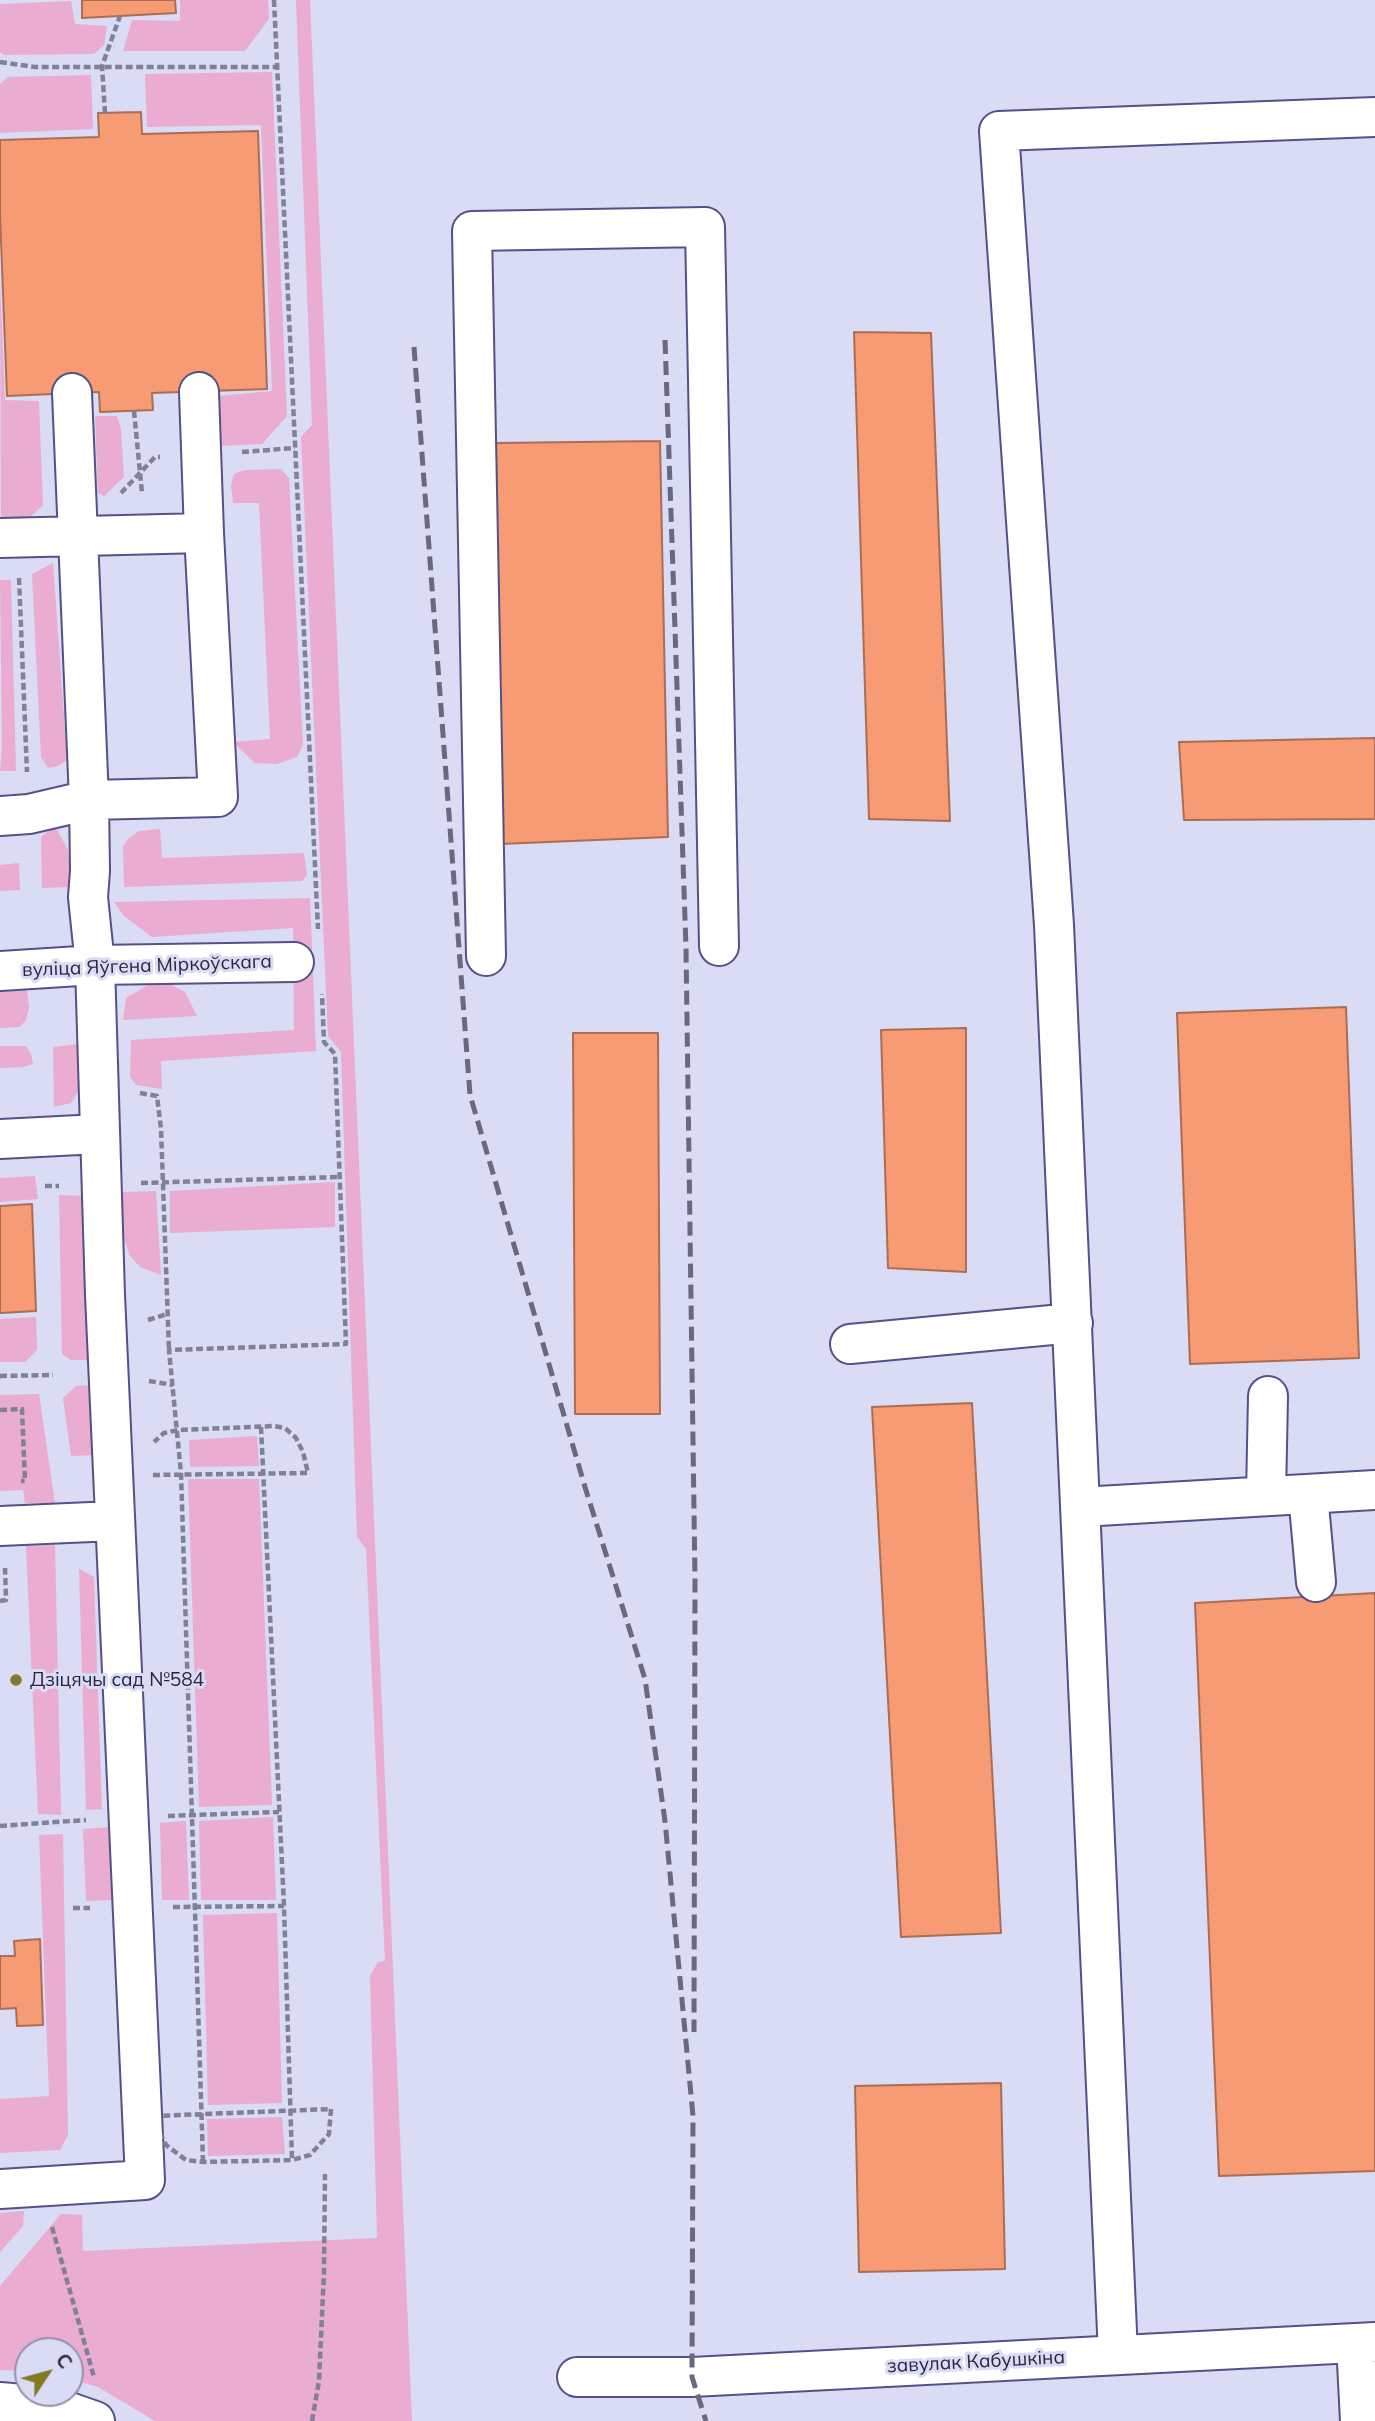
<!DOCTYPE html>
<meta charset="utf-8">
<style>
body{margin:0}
#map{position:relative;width:1375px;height:2421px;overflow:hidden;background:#dadbf4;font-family:Mulish,sans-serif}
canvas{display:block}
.north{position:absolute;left:14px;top:2337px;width:70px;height:70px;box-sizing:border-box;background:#dadbf4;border:2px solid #9293ab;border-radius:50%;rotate:54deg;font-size:19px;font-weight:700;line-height:28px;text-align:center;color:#27263e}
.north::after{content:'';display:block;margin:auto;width:24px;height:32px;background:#837b21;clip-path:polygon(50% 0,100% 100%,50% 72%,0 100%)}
</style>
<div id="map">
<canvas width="1375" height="2421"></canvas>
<div class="north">С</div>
</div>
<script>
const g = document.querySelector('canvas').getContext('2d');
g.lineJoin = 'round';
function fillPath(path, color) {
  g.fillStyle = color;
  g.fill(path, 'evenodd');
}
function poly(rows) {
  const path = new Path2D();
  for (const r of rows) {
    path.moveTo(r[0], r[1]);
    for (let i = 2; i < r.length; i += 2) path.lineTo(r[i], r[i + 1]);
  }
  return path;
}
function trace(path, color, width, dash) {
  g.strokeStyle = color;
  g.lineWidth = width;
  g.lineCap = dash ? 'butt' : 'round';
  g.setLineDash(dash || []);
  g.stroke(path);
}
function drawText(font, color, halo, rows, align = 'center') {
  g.font = font + ' Mulish,sans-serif';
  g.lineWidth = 6;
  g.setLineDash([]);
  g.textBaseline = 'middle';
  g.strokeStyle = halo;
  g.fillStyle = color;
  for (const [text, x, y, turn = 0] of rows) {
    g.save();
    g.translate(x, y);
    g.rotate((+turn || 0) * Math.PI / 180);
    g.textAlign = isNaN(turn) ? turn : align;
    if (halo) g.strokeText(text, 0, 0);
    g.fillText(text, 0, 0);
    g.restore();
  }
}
fillPath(poly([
 [180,0,268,0,269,19,245,51,123,51,132,20,180,21],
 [296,0,310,0,412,2421,155,2421,98,2387,70,2379,70,2351,28,2351,28,2371,0,2370,0,2286,61,2214,82,2215,83,2251,377,2238,370,1976,378,1962,385,1961,366,1549,357,1537,341,1052,328,1036,301,437,312,425],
 [71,1,75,24,107,26,104,45,94,54,4,55,0,52,0,4],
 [272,72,287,416,262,444,219,446,218,396,272,391,261,125,147,127,145,74],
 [91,75,93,129,0,133,0,84,8,77],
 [0,278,5,400,39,401,43,505,26,521,1,522],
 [95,416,117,416,121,429,124,477,104,496,98,493],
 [281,469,289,478,303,745,297,757,277,764,255,763,233,742,270,739,259,503,233,503,231,485,234,474,245,470],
 [53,563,67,760,58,766,48,768,41,757,32,574],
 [0,580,11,580,16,771,0,771,2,745],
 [55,826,68,850,71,887,42,888,41,837],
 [160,829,162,858,304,853,307,875,302,881,124,887,123,847,128,839,139,831],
 [19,863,20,890,0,891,0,865],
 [310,898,316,1051,161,1061,162,1089,136,1085,130,1077,131,1040,294,1030,293,928,152,937,124,916,114,902],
 [150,984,170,984,185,992,197,1016,123,1020,126,998],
 [27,990,29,1008,26,1020,20,1027,0,1028,0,991],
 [80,1044,78,1092,71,1103,54,1107,53,1047],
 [0,1046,26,1046,31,1054,33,1064,23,1067,0,1068],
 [35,1176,38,1199,0,1202,0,1178],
 [335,1182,335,1227,170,1233,170,1191],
 [156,1191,161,1275,140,1267,130,1256,124,1239,121,1192],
 [59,1195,85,1196,89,1360,71,1360,62,1354],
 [36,1317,37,1350,25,1362,0,1362,0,1319],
 [89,1385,94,1455,71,1456,63,1398,76,1386],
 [39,1394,55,1503,25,1503,23,1490,0,1491,0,1395],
 [257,1436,259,1466,190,1467,189,1440],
 [188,1479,259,1479,272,1805,199,1807],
 [55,1545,61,1815,38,1814,26,1546],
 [79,1569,94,1577,102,1809,86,1810],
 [273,1817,276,1900,201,1900,199,1821],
 [186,1821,189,1900,162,1900,160,1823],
 [111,1827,114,1900,86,1901,83,1829],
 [63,1834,68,2135,60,2150,0,2153,0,2099,49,2096,39,1835],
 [277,1913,282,2103,208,2105,203,1915],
 [282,2117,285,2154,208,2156,207,2119],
 [24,2211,23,2226,0,2252,0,2213]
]), '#eaacd0');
const building = poly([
 [82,0,175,0,176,13,82,18,82,0],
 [141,112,142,134,258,131,267,389,152,393,153,410,100,412,99,392,7,396,0,215,0,140,99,137,98,113,141,112],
 [854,332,931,333,950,821,869,819,854,332],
 [660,441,668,837,500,844,496,443,660,441],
 [1375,738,1375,819,1184,820,1179,742,1375,738],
 [1346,1007,1359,1358,1190,1364,1177,1013,1346,1007],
 [966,1028,966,1272,888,1268,881,1030,966,1028],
 [573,1033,658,1033,660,1414,575,1414,573,1033],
 [32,1204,36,1311,0,1313,0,1206,32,1204],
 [972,1403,1001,1933,901,1937,872,1407,972,1403],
 [1375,1593,1375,2171,1219,2176,1195,1603,1375,1593],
 [40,1939,43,2025,17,2026,16,2008,0,2009,0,1956,15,1956,14,1941,40,1939],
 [1001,2083,1005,2269,859,2272,855,2086,1001,2083]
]);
fillPath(building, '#f69b74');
trace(building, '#ab6d53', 2);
const minor = poly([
 [0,538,204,533],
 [0,816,29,814,89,800,218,797,204,533,199,392],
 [486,956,472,231,705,227,719,946],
 [0,971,95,965,294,962],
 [0,1139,99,1134],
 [850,1344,1073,1323],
 [1308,1494,1316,1582],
 [1266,1496,1268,1396],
 [1081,1507,1375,1490],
 [0,1526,114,1521],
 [0,2189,145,2180,105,1295,95,965,88,897,90,871,89,800,72,393],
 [1356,2343,1360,2421],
 [1118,2354,1054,925,999,131,1375,117],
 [577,2377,692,2377,1375,2342],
 [0,2402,55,2407,95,2421]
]);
trace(minor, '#535188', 42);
trace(poly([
 [274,0,318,929],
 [0,62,35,67,277,67],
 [105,113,102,66,120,16],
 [134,411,142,493],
 [242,452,295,448],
 [121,493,155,457,160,457],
 [19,578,27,772],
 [140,1093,157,1096,161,1129,169,1350],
 [141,1183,340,1177],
 [45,1186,59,1186],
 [148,1320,167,1314],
 [0,1376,53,1375],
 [149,1381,173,1385],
 [0,1410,22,1409,25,1481,21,1481],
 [261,1427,284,1906,292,2160],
 [153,1475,308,1473,303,1452,296,1438,285,1428,274,1426,178,1430,164,1433,154,1442],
 [0,1601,6,1600,5,1568],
 [168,1816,279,1812],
 [0,1826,86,1820],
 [173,1907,284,1906],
 [73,1908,90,1908],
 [331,2109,329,2134,310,2155,292,2160,203,2162,186,2160,166,2145,159,2131,156,2116,331,2109],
 [203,2162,181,1473,169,1350,346,1344,335,1054,324,1042,322,994],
 [52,2227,94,2377],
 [312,2421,319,2381,324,2272,325,2174]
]), '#808098', 4.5, [7, 3.5]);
trace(minor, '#fff', 38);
trace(poly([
 [665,340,686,948,695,1581,694,2032],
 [414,347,470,1095,585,1487,645,1679,665,1821,693,2116,692,2377,706,2421]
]), '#686880', 5, [14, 7]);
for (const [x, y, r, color] of [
 [16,1680,7,"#837b21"]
]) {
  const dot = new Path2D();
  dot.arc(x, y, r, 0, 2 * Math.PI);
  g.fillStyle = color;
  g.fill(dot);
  trace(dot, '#dadbf4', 2.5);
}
drawText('19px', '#27263e', '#dadbf4', [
 ["вуліца Яўгена Міркоўскага",147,966,-2],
 ["завулак Кабушкіна",976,2362,-3]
]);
drawText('19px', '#27263e', '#dadbf4', [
 ["Дзіцячы сад №584",30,1680]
], 'left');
</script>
